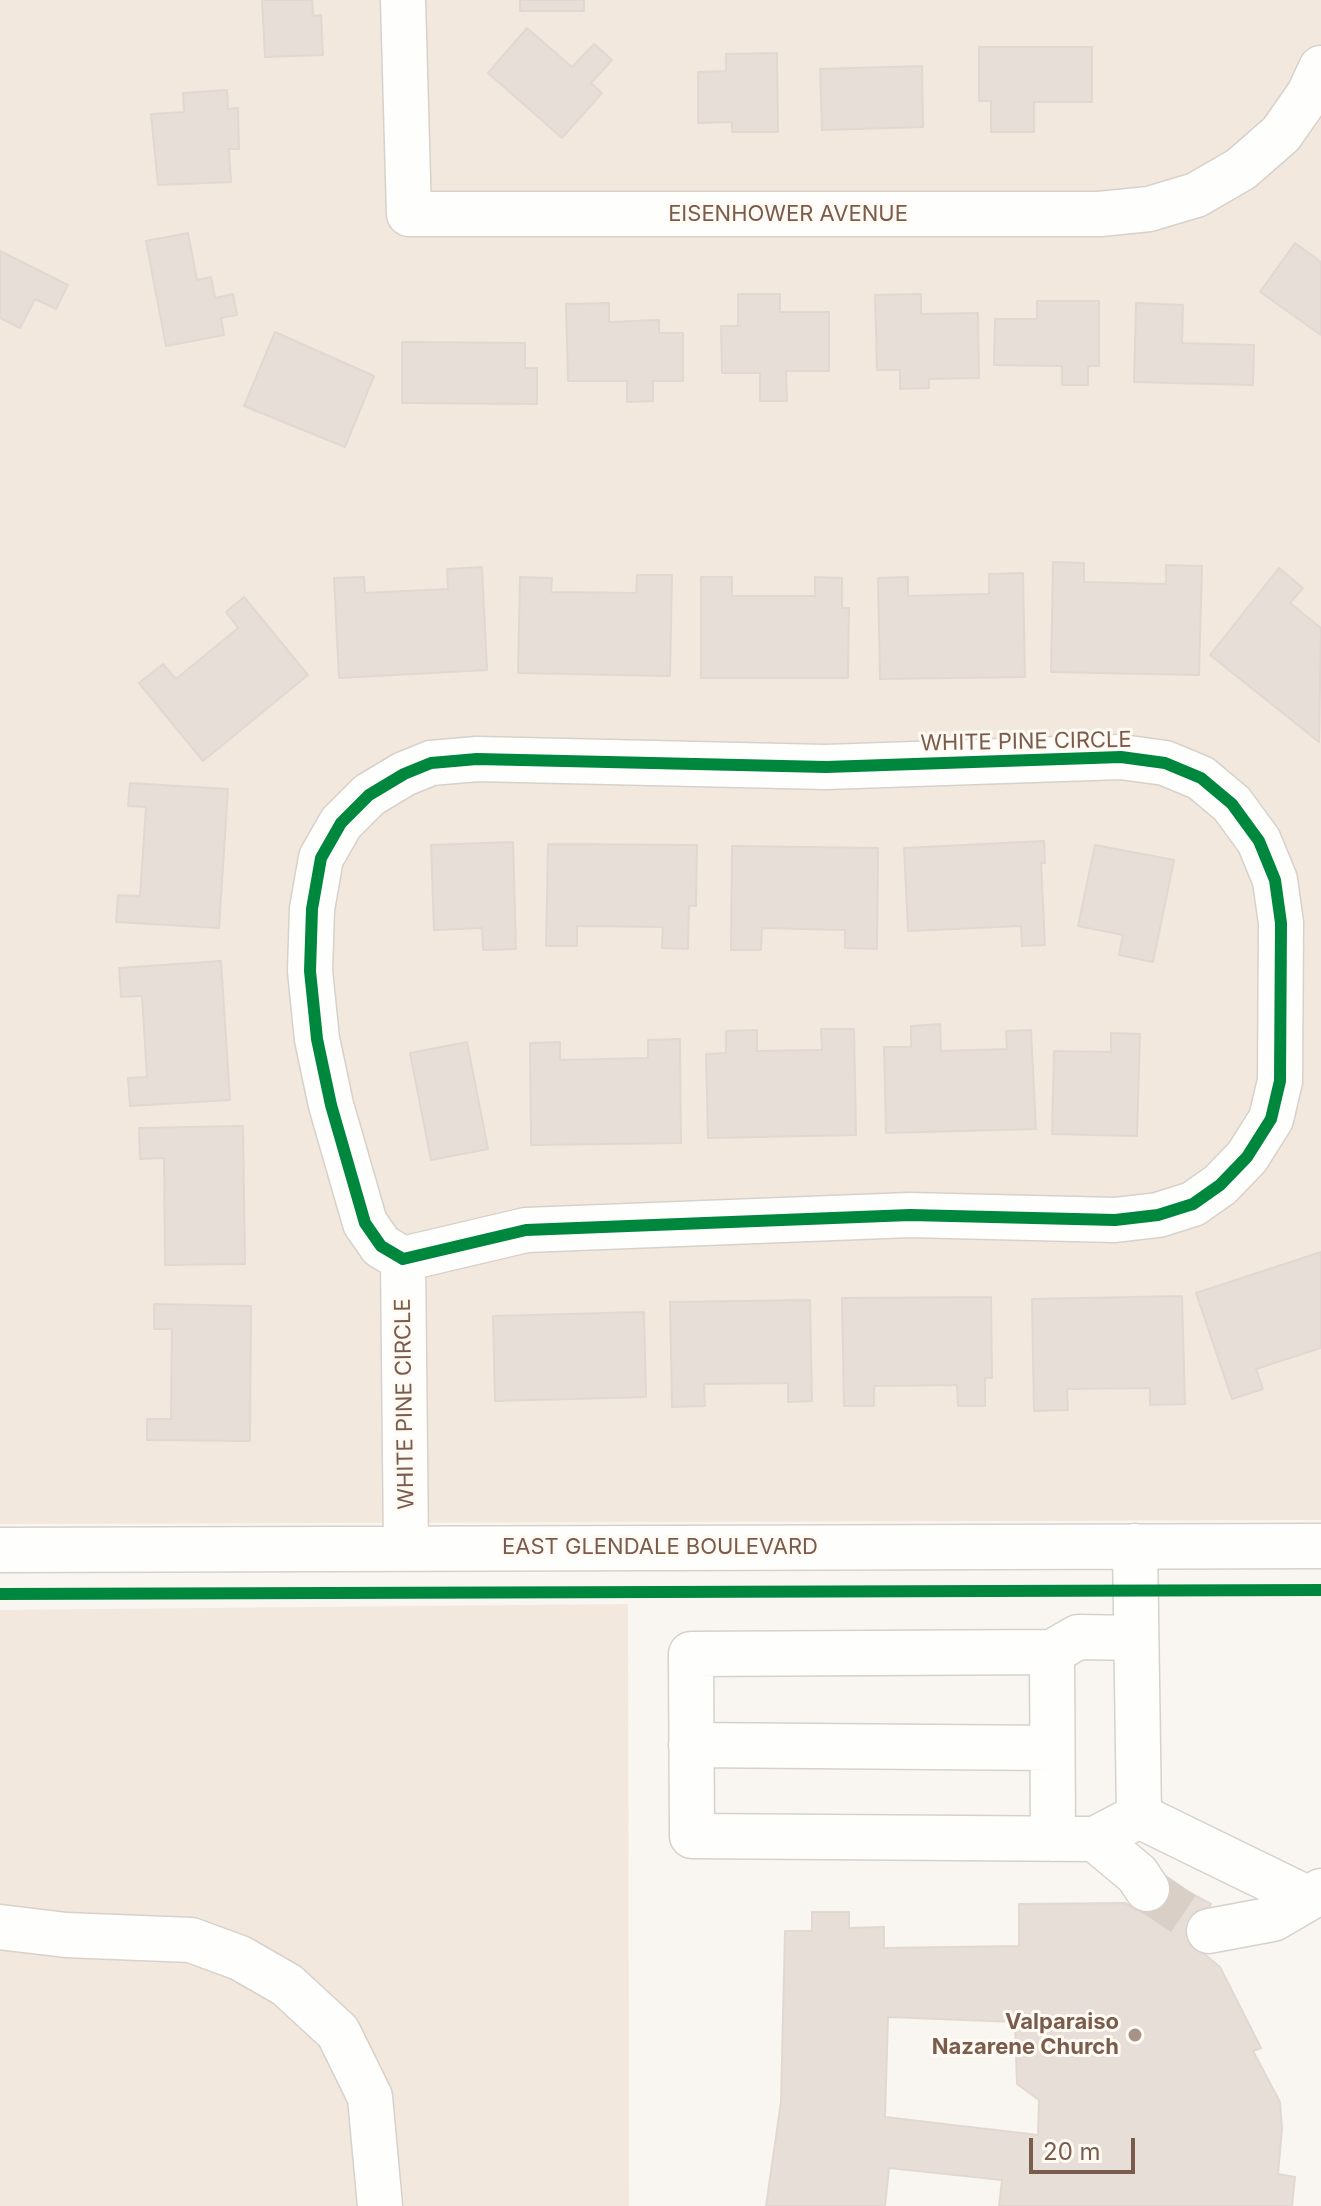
<!DOCTYPE html>
<style>
body{margin:0}
#map{position:relative;width:1321px;height:2206px;overflow:hidden;background:#f9f5f0;font-family:Inter,sans-serif}
canvas{display:block}
.scale{position:absolute;left:1029px;top:2138px;width:106px;height:36px;box-sizing:border-box;border:4px solid #7a5c4d;border-top:0;padding-left:10px;font-size:24px;line-height:28px;white-space:nowrap;color:#7a5c4d;-webkit-text-stroke:6px #fffaf3;paint-order:stroke}
</style>
<div id="map">
<canvas width="1321" height="2206"></canvas>
<div class="scale">20 m</div>
</div>
<script>
const g = document.querySelector('canvas').getContext('2d');
g.lineJoin = 'round';
function fillPath(path, color) {
  g.fillStyle = color;
  g.fill(path, 'evenodd');
}
function poly(rows) {
  const path = new Path2D();
  for (const r of rows) {
    path.moveTo(r[0], r[1]);
    for (let i = 2; i < r.length; i += 2) path.lineTo(r[i], r[i + 1]);
  }
  return path;
}
function trace(path, color, width, dash) {
  g.strokeStyle = color;
  g.lineWidth = width;
  g.lineCap = dash ? 'butt' : 'round';
  g.setLineDash(dash || []);
  g.stroke(path);
}
function drawText(font, color, halo, rows, align = 'center') {
  g.font = font + ' Inter,sans-serif';
  g.lineWidth = 6;
  g.setLineDash([]);
  g.textBaseline = 'middle';
  g.strokeStyle = halo;
  g.fillStyle = color;
  for (const [text, x, y, turn = 0] of rows) {
    g.save();
    g.translate(x, y);
    g.rotate((+turn || 0) * Math.PI / 180);
    g.textAlign = isNaN(turn) ? turn : align;
    if (halo) g.strokeText(text, 0, 0);
    g.fillText(text, 0, 0);
    g.restore();
  }
}
fillPath(poly([
 [0,0,1321,0,1321,1520,0,1524],
 [628,1604,629,2206,0,2206,0,1610]
]), '#f2e8de');
const building = poly([
 [262,0,312,0,313,16,321,15,323,55,265,57,262,0],
 [520,0,584,0,584,11,520,11,520,0],
 [527,28,572,67,594,44,612,60,591,83,602,93,562,138,488,73,527,28],
 [979,47,1092,47,1092,102,1034,102,1034,132,991,132,991,101,979,101,979,47],
 [777,53,778,132,732,132,732,122,698,123,698,72,726,71,726,54,777,53],
 [922,66,923,127,822,130,820,69,922,66],
 [227,90,228,109,238,108,239,149,229,149,231,182,158,185,151,114,184,112,183,93,227,90],
 [188,233,197,280,211,277,215,298,233,294,237,315,221,318,224,335,166,346,146,241,188,233],
 [1295,243,1321,262,1321,335,1260,292,1295,243],
 [0,251,68,285,56,309,35,299,20,328,0,318,0,251],
 [738,294,780,294,780,312,829,312,829,371,786,371,787,401,760,401,760,373,722,373,721,326,738,326,738,294],
 [921,294,921,314,978,313,979,378,929,379,929,388,900,389,900,370,877,370,875,295,921,294],
 [1037,301,1099,301,1099,366,1088,366,1088,385,1062,385,1062,366,994,365,995,319,1037,319,1037,301],
 [609,303,609,322,659,320,659,333,683,333,683,381,653,381,653,401,627,402,627,381,568,381,566,304,609,303],
 [1136,303,1183,305,1182,343,1254,345,1253,385,1134,382,1136,303],
 [275,332,374,376,345,447,244,406,275,332],
 [402,342,525,343,525,368,537,368,537,404,402,403,402,342],
 [1053,562,1084,563,1084,582,1166,584,1166,565,1202,566,1199,675,1051,672,1053,562],
 [482,567,487,670,339,678,334,578,364,577,365,593,448,589,447,569,482,567],
 [1279,568,1303,588,1290,603,1321,628,1319,742,1210,655,1279,568],
 [1023,573,1025,677,880,679,878,578,908,577,908,596,989,594,989,574,1023,573],
 [637,575,672,575,670,676,518,673,520,577,552,578,551,592,636,593,637,575],
 [701,577,732,577,732,596,815,596,815,577,842,578,842,608,849,608,848,678,701,678,701,577],
 [244,597,308,675,203,761,139,683,163,664,176,679,238,628,226,612,244,597],
 [130,783,228,789,219,928,116,922,118,895,140,896,146,807,128,806,130,783],
 [1044,841,1045,863,1041,863,1045,945,1022,946,1021,926,908,931,904,848,1044,841],
 [513,842,516,949,483,950,482,928,434,930,431,845,513,842],
 [548,844,697,845,696,906,689,906,688,949,662,948,663,927,577,926,577,946,546,946,548,844],
 [1095,845,1174,860,1153,962,1119,955,1123,935,1078,926,1095,845],
 [732,846,878,848,877,949,845,948,845,930,762,928,761,950,731,950,732,846],
 [221,961,230,1100,130,1106,128,1078,147,1077,142,996,121,997,119,968,221,961],
 [940,1024,941,1051,1007,1049,1006,1031,1031,1030,1036,1129,886,1133,884,1047,911,1047,911,1026,940,1024],
 [821,1029,854,1029,856,1135,708,1138,706,1054,726,1053,726,1031,757,1030,757,1051,822,1050,821,1029],
 [1111,1033,1140,1034,1137,1136,1052,1134,1054,1051,1111,1052,1111,1033],
 [680,1039,681,1143,531,1145,530,1043,560,1042,560,1060,648,1058,648,1040,680,1039],
 [467,1042,488,1149,431,1160,410,1053,467,1042],
 [243,1126,245,1264,165,1265,164,1158,140,1159,139,1128,243,1126],
 [1321,1252,1321,1348,1256,1369,1263,1389,1232,1399,1196,1293,1321,1252],
 [1182,1296,1185,1404,1150,1405,1150,1388,1067,1389,1068,1410,1034,1411,1032,1299,1182,1296],
 [991,1297,992,1378,985,1378,985,1406,958,1406,957,1385,874,1386,874,1406,844,1406,842,1298,991,1297],
 [810,1300,812,1401,788,1402,788,1383,704,1384,705,1406,672,1407,670,1302,810,1300],
 [154,1304,251,1306,250,1441,147,1440,147,1419,171,1419,172,1329,154,1329,154,1304],
 [644,1312,646,1397,495,1401,493,1316,644,1312],
 [1164,1879,1211,1904,1190,1942,1220,1967,1261,2048,1253,2051,1280,2102,1282,2129,1278,2174,1295,2177,1292,2206,999,2206,1002,2180,889,2168,885,2206,766,2206,781,2102,785,1931,812,1931,812,1912,849,1912,849,1928,884,1927,884,1948,1019,1946,1019,1904,1125,1903,1145,1914,1164,1879],
 [888,2017,1015,2022,1017,2084,1039,2100,1038,2135,885,2117,888,2017]
]);
fillPath(building, '#e6ded7');
trace(building, '#e2d8d2', 2);
trace(poly([
 [1147,1889,1209,1931]
]), '#d9cfc7', 44, [44, 22]);
const minor = poly([
 [403,0,409,214,1100,214,1149,209,1196,195,1241,169,1281,134,1309,94,1321,68],
 [1121,757,1165,763,1201,778,1232,804,1259,841,1275,880,1281,923,1280,1081,1271,1119,1247,1157,1220,1185,1193,1204,1158,1215,1115,1220,910,1215,526,1230,403,1259,381,1246,365,1223,331,1105,317,1039,310,971,312,909,321,858,341,823,369,795,404,774,431,763,477,759,826,767,1121,757],
 [403,1259,406,1548],
 [1135,1546,1139,1816],
 [0,1550,1321,1546],
 [1136,1638,1078,1637,1052,1652,691,1654,692,1836,1095,1839,1139,1816,1307,1898],
 [1052,1652,1053,1839],
 [691,1745,1052,1748],
 [1095,1839,1137,1874,1147,1889],
 [0,1927,66,1935,191,1940,240,1958,287,1985,338,2032,370,2097,380,2206],
 [1209,1931,1273,1919,1321,1891]
]);
trace(minor, '#d7d1cb', 47);
trace(minor, '#fefefd', 44);
trace(poly([
 [1121,757,1165,763,1201,778,1232,804,1259,841,1275,880,1281,923,1280,1081,1271,1119,1247,1157,1220,1185,1193,1204,1158,1215,1115,1220,910,1215,526,1230,403,1259,381,1246,365,1223,331,1105,317,1039,310,971,312,909,321,858,341,823,369,795,404,774,431,763,477,759,826,767,1121,757],
 [0,1594,1321,1590]
]), '#00873e', 12);
for (const [x, y, r, color] of [
 [1135,2035,8,"#a69286"]
]) {
  const dot = new Path2D();
  dot.arc(x, y, r, 0, 2 * Math.PI);
  g.fillStyle = color;
  g.fill(dot);
  trace(dot, '#fffaf3', 3);
}
drawText('22px', '#7a5c4d', '#fffaf3', [
 ["EISENHOWER AVENUE",788,214],
 ["WHITE PINE CIRCLE",1026,742,-1],
 ["WHITE PINE CIRCLE",405,1404,-91],
 ["EAST GLENDALE BOULEVARD",660,1547]
]);
drawText('bold 22px', '#7a5c4d', '#fffaf3', [
 ["Valparaiso",1119,2022],
 ["Nazarene Church",1119,2047]
], 'right');
</script>
